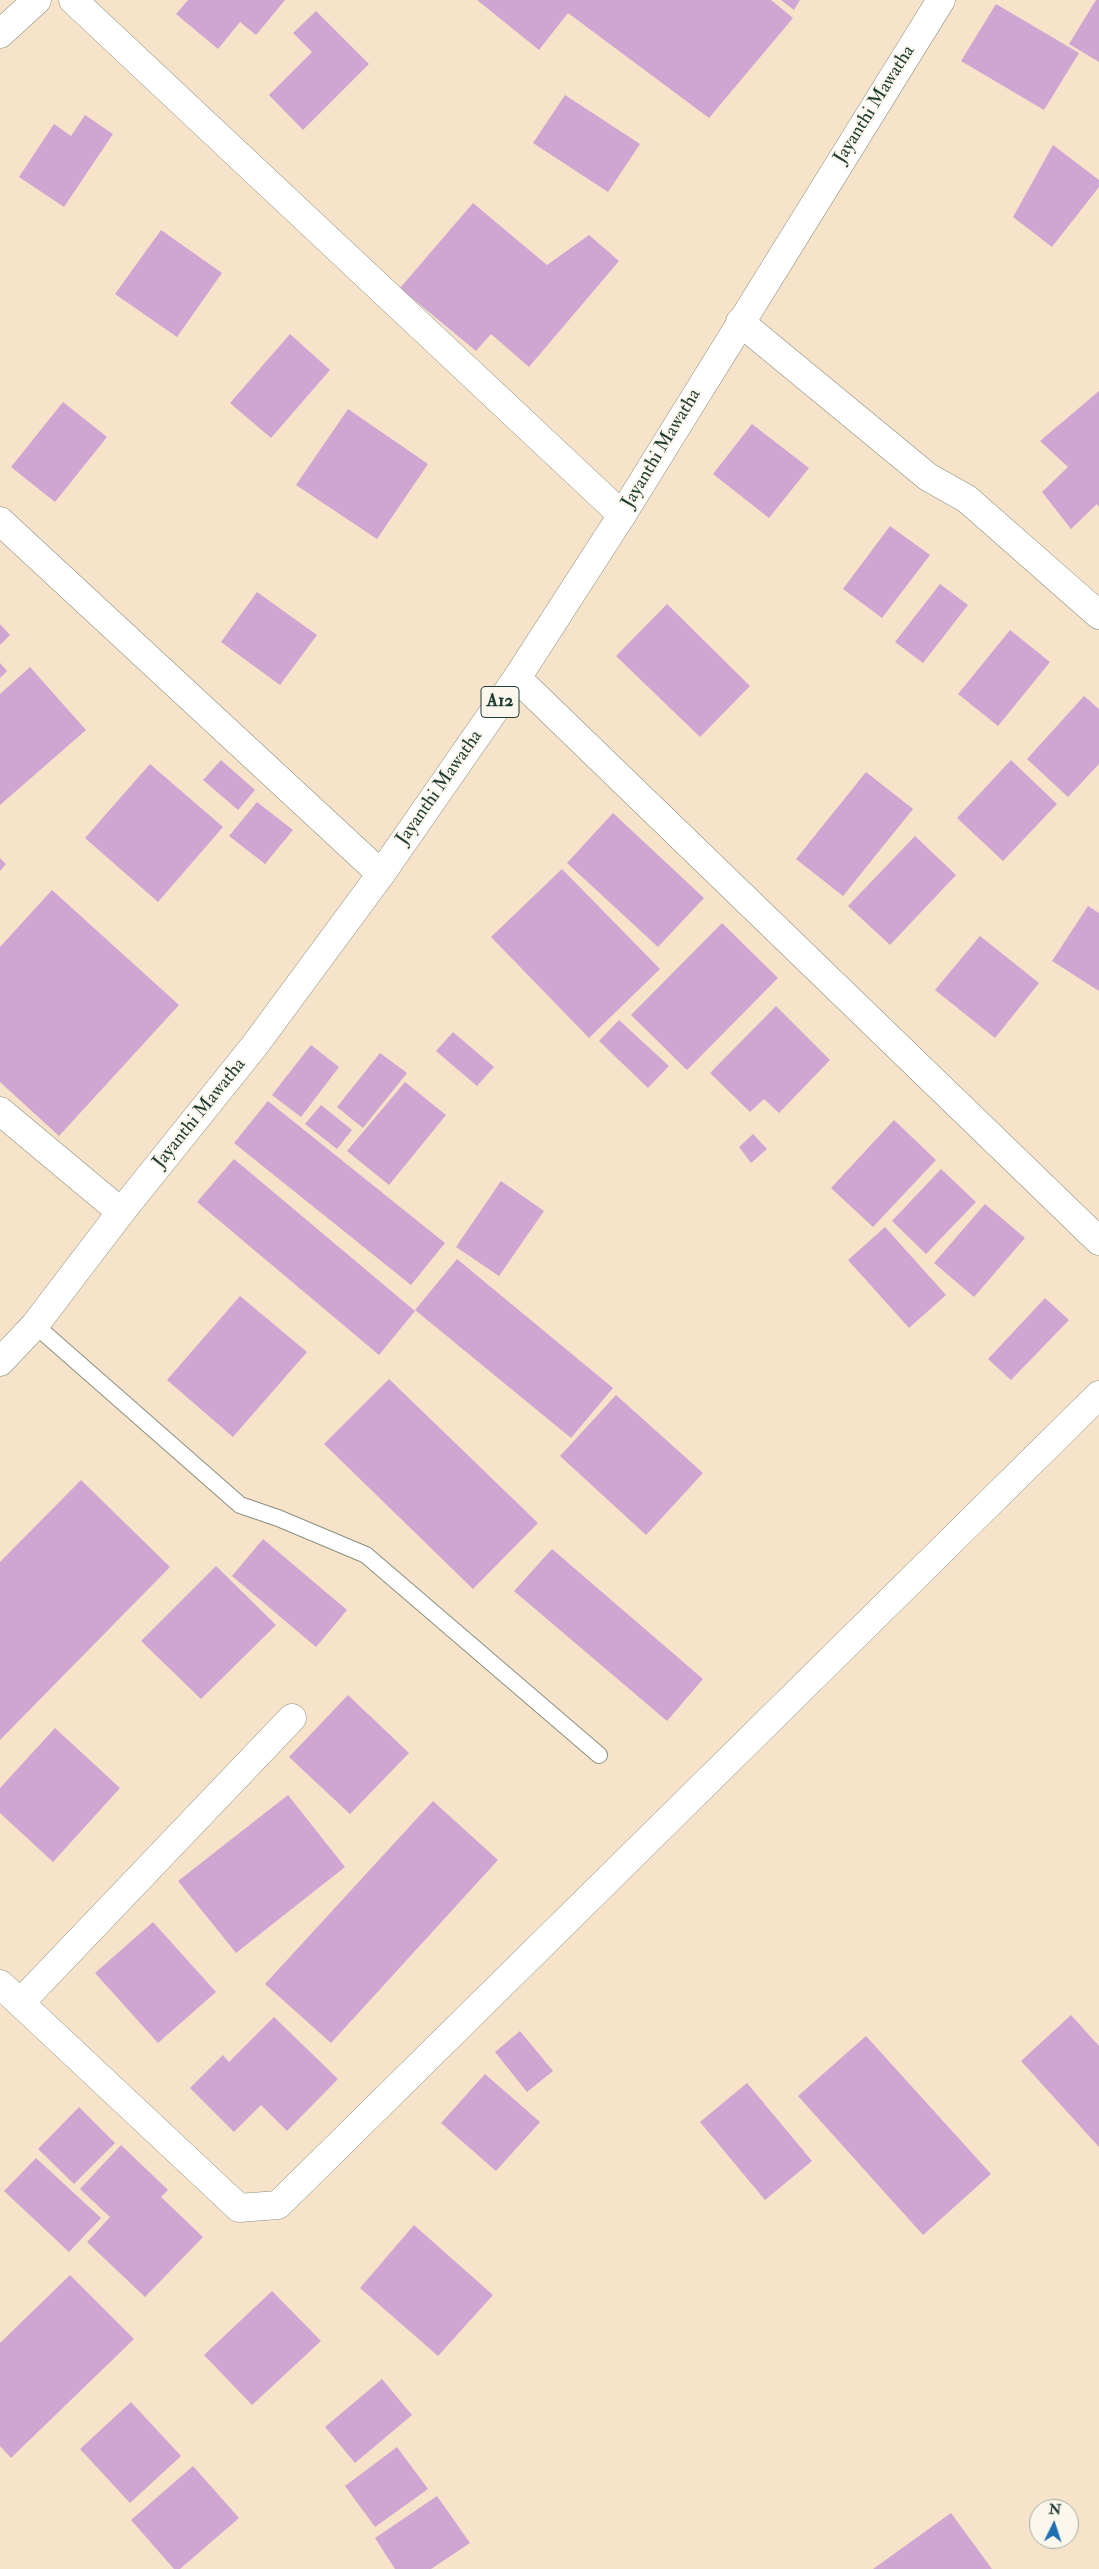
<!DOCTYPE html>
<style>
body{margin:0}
#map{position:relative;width:1099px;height:2569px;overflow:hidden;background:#f6e3ca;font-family:"IM FELL Double Pica",serif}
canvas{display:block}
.north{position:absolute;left:1029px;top:2499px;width:50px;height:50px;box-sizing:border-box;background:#fbf7ec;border:1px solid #a3ada2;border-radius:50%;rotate:4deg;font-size:14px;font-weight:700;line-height:20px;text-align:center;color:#1f3d34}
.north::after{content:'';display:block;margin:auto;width:18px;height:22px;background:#1f6fb2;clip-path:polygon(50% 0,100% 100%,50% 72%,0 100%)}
</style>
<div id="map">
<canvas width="1099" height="2569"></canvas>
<div class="north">N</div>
</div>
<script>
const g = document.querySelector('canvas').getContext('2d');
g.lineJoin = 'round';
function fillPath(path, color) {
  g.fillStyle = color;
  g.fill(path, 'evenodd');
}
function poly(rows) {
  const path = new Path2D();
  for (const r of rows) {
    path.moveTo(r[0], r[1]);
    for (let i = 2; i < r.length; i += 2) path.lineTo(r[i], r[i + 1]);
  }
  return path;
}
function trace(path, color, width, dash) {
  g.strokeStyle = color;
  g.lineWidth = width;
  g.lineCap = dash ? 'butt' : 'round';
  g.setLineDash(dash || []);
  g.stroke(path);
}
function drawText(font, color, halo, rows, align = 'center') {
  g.font = font + ' "IM FELL Double Pica",serif';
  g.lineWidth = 4;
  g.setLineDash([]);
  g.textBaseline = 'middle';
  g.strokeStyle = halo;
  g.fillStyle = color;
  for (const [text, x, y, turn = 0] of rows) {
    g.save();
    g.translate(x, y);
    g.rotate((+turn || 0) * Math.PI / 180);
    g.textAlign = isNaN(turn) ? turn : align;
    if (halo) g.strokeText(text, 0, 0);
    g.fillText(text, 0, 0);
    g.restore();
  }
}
fillPath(poly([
 [188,0,285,0,256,35,240,22,218,49,176,14],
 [477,0,771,0,793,18,709,118,568,13,539,50],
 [781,0,800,0,794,10],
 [1096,0,1099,0,1099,62,1069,44],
 [996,4,1079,53,1044,110,961,61],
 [316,11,369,64,303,130,269,95,312,52,293,33],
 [565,95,640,144,608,192,533,143],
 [85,115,113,134,64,207,19,177,54,124,71,136],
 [1053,145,1099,180,1099,187,1052,247,1013,217],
 [473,203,547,265,589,235,619,261,529,367,491,334,476,351,400,288],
 [161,230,222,273,177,337,115,294],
 [290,334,330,370,271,438,230,403],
 [1099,391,1099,507,1097,504,1071,529,1042,492,1068,467,1040,441],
 [63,402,107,437,55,502,11,467],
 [348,409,428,464,377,539,296,485],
 [752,424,809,468,769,518,713,474],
 [890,526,930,555,882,618,843,589],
 [940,584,968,605,923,663,895,642],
 [257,592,317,635,280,685,221,642],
 [667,604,750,686,700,737,616,656],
 [0,624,10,635,0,645],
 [1010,630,1050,662,998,726,958,694],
 [0,663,7,671,0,678],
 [30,667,86,730,0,805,0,694],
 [1084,696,1099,709,1099,764,1068,797,1027,759],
 [221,760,255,790,238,810,203,780],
 [1011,760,1057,804,1003,861,957,818],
 [150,764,223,827,158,902,85,838],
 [866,772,913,809,843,896,796,859],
 [257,802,293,830,265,864,229,836],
 [613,813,704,898,658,947,567,863],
 [915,836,956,875,890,945,848,906],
 [0,858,6,864,0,871],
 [562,869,660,969,589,1038,491,937],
 [52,890,179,1005,59,1136,0,1082,0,947],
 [1088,906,1099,913,1099,991,1052,961],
 [722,923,778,978,687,1070,631,1015],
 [980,936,1039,983,995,1038,935,990],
 [776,1006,830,1060,779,1113,764,1099,750,1112,710,1073],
 [619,1020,669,1066,648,1088,599,1041],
 [453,1032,494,1067,477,1086,436,1051],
 [311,1045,339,1067,301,1117,272,1095],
 [380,1053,407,1073,363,1128,337,1107],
 [405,1082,446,1115,389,1185,347,1151],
 [268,1101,445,1243,411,1285,234,1143],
 [321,1105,352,1130,337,1149,305,1124],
 [894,1120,936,1160,873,1227,831,1188],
 [753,1134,767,1149,751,1163,739,1147],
 [234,1159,415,1311,379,1355,197,1202],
 [941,1169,976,1202,926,1254,892,1221],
 [501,1181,544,1211,499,1276,456,1247],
 [985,1204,1025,1238,974,1297,934,1263],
 [885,1227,946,1295,909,1328,848,1260],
 [457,1259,613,1388,571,1438,415,1310],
 [240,1296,307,1352,233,1437,167,1380],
 [1045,1298,1069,1320,1011,1380,988,1359],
 [389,1379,538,1523,473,1589,324,1444],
 [616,1395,703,1473,646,1535,560,1456],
 [81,1480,170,1567,0,1740,0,1562],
 [263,1539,347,1610,316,1647,232,1576],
 [552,1549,703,1679,667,1721,514,1591],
 [216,1566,276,1625,201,1699,141,1641],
 [348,1695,409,1753,350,1814,289,1757],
 [55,1728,120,1788,53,1862,0,1813,0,1788],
 [288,1795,345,1867,236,1953,178,1881],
 [433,1801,498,1860,331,2043,265,1984],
 [153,1922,216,1992,158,2043,95,1973],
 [1071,2015,1099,2046,1099,2147,1021,2061],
 [274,2017,338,2079,287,2131,261,2105,234,2132,190,2088,223,2055,229,2062],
 [520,2031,553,2071,527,2092,495,2052],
 [866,2036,991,2174,923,2235,798,2096],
 [485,2074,540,2122,496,2171,441,2123],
 [747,2083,812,2161,765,2200,700,2122],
 [79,2107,115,2143,74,2184,38,2149],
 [121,2145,168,2190,161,2197,203,2237,145,2297,87,2242,110,2217,80,2189],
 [36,2158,101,2218,69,2252,4,2191],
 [414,2225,493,2295,438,2356,360,2288],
 [70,2275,134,2339,11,2458,0,2446,0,2343],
 [272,2291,321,2341,252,2405,204,2355],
 [382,2379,412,2415,355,2463,325,2427],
 [131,2402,181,2456,130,2503,80,2449],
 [397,2447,428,2489,375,2527,345,2486],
 [193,2466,239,2518,180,2569,174,2569,131,2520],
 [437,2496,470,2543,431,2569,395,2569,375,2538],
 [951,2513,992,2569,873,2569]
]), '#cfa6d2');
const lane = poly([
 [35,1325,240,1505,278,1518,366,1555,599,1755]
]);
const street = poly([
 [73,0,622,515],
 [0,34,37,0],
 [740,322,928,477,967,499,1099,615],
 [0,521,381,874],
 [517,678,1099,1241],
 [0,1111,121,1212],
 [0,1984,239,2208,278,2205,1099,1395],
 [20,2003,292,1718]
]);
const highway = poly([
 [0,1362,35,1325,121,1212,255,1045,381,874,517,678,622,515,941,0]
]);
trace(lane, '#8a907f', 18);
trace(street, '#8a907f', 29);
trace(highway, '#8a907f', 29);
trace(lane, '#fff', 16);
trace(street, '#fff', 28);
trace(highway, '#fff', 28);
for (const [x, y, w] of [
 [500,702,38]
]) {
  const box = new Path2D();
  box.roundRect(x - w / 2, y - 15.5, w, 31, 4);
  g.fillStyle = '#fbf7ec';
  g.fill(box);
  trace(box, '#1f3d34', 1);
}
drawText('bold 18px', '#1f3d34', null, [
 ["A12",500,702]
]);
drawText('19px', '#1f3d34', '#fbf7ec', [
 ["Jayanthi Mawatha",875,105,-58],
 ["Jayanthi Mawatha",662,449,-59],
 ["Jayanthi Mawatha",440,788,-55],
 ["Jayanthi Mawatha",200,1114,-51]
]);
</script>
